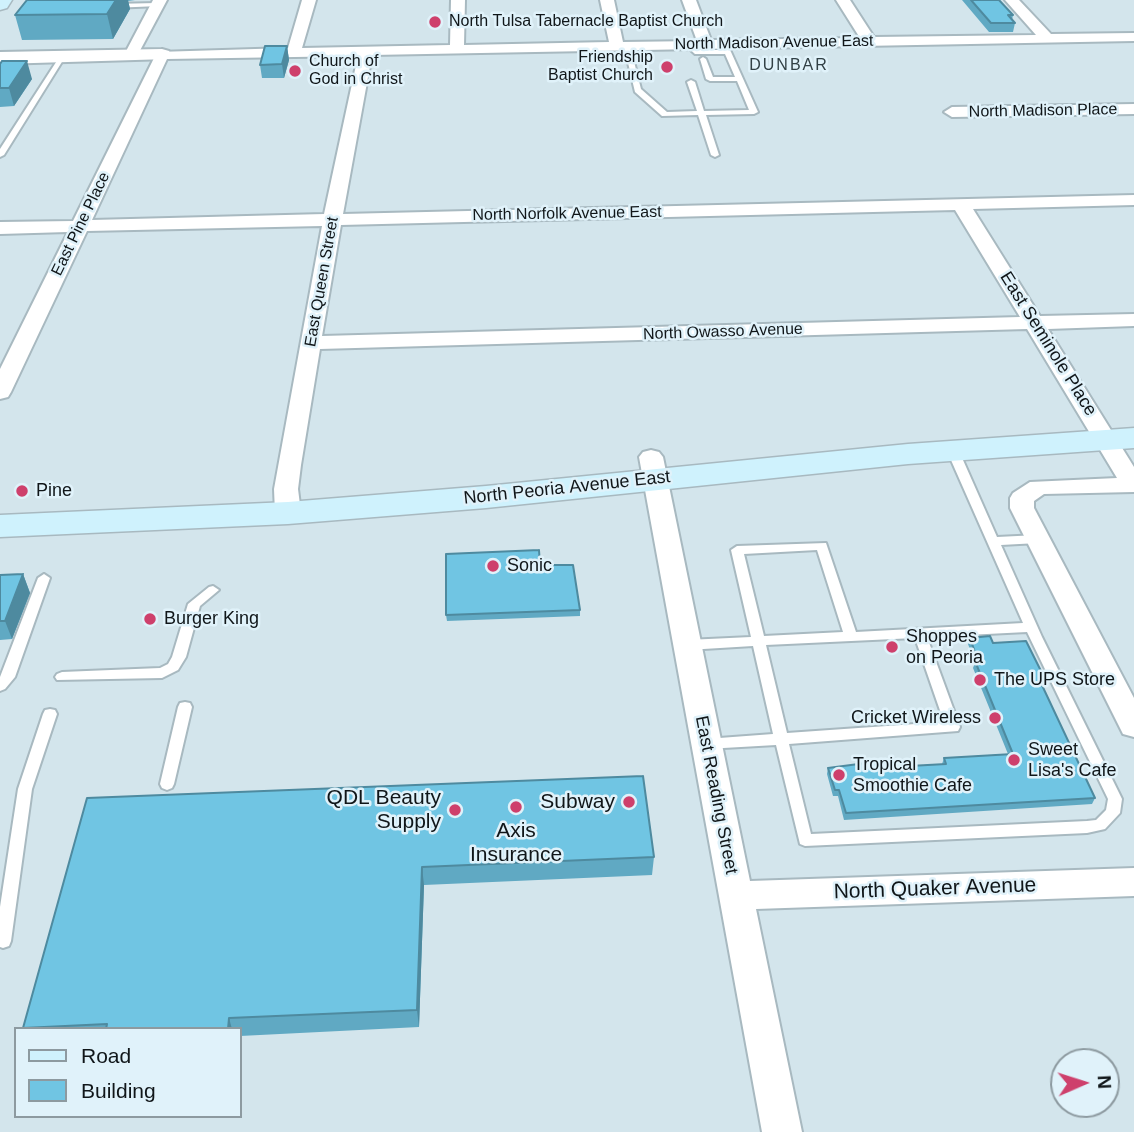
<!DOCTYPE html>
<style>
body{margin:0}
#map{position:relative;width:1134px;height:1132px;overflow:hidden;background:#d3e5ec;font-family:Arial,sans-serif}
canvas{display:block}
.legend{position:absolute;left:14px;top:1027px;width:228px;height:91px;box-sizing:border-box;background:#e0f2fa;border:2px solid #8d9aa0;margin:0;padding:9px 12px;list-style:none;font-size:21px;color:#101619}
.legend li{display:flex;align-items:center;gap:14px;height:35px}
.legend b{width:35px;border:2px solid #8d9aa0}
.north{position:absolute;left:1050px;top:1048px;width:70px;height:70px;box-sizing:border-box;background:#e0f2fa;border:2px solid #8d9aa0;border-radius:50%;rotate:87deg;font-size:19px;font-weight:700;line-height:28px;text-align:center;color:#101619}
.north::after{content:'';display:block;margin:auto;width:24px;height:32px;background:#ce406c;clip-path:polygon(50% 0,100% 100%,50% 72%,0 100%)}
</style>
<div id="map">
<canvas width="1134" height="1132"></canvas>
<ul class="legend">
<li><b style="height:9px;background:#cff2fd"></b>Road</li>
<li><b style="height:19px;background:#70c5e3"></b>Building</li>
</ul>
<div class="north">N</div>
</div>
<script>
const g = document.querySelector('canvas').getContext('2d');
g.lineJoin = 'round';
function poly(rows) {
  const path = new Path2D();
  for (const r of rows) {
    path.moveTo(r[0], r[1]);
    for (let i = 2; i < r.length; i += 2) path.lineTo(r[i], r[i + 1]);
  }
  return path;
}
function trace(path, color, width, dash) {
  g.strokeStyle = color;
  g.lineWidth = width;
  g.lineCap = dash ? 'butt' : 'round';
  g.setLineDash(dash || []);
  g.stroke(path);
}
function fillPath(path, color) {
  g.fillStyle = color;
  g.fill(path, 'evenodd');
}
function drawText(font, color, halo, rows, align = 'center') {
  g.font = font + ' Arial,sans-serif';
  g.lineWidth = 5;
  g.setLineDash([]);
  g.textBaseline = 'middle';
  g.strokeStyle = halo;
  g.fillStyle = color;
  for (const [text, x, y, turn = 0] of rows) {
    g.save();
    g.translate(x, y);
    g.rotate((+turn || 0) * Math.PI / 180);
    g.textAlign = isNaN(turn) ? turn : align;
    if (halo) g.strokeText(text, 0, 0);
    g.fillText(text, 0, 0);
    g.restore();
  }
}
const service = poly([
 [157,3,159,6,112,8,109,6,112,4,157,3],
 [724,42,726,43,731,52,758,112,754,114,706,115,719,155,715,157,711,155,698,115,662,116,635,92,624,46,627,44,630,46,641,89,667,112,697,111,687,82,691,80,695,82,704,111,749,110,737,81,710,81,706,79,700,59,703,57,706,59,713,77,735,77,725,54,695,54,685,45,690,44,697,50,723,50,721,44,724,42],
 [60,56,65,57,4,155,0,157,0,149,60,56],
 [953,448,959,451,997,537,1038,535,1044,539,1038,543,1001,545,1042,637,1122,799,1120,813,1105,829,1087,833,805,846,800,844,776,745,706,749,701,748,699,744,701,740,706,739,773,734,753,646,687,650,682,648,680,645,682,642,687,640,751,637,731,550,737,546,826,543,856,632,1023,623,947,451,953,448],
 [817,550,843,632,764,636,744,554,817,550],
 [1027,632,1108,799,1106,810,1096,820,1087,821,811,834,789,744,958,731,960,727,927,637,1027,632],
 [915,638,944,722,787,733,766,645,915,638],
 [44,574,50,578,15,677,5,689,0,691,0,677,38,578,44,574],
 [213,586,219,590,200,606,186,657,178,670,162,678,57,680,55,677,57,674,62,672,160,668,168,664,172,657,188,604,209,587,213,586],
 [185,702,190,703,192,707,174,784,172,788,167,790,162,788,160,784,178,707,180,703,185,702],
 [50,709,55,710,57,714,32,789,11,941,9,946,3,948,0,947,0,907,18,789,43,714,45,710,50,709]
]);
const minor = poly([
 [153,0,167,0,136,58,126,58,124,55,153,0],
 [302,0,316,0,302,48,450,45,451,0,465,0,464,45,609,42,600,0,614,0,623,42,697,41,682,0,696,0,711,40,860,38,836,0,850,0,874,37,1036,35,1005,0,1019,0,1051,34,1134,33,1134,41,372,55,343,214,1134,195,1134,205,973,209,1040,316,1134,314,1134,326,1048,329,1134,467,1134,492,1044,494,1034,501,1034,508,1134,698,1134,737,1123,734,1010,508,1010,498,1013,493,1030,482,1117,478,1027,329,320,349,301,465,298,489,301,513,297,519,288,521,279,519,275,513,274,489,322,226,87,231,11,392,8,397,0,399,0,369,68,232,0,234,0,222,73,221,157,52,288,48,302,0],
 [358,56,324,214,92,220,167,59,358,56],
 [955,210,1020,317,322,336,341,225,955,210],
 [1134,104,1134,114,952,117,944,112,952,107,1134,104],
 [651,450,659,452,663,457,750,881,1134,868,1134,896,756,909,802,1132,762,1132,639,457,643,452,651,450]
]);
const tertiary = poly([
 [162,49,169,51,171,55,169,59,0,64,0,52,162,49]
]);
const secondary = poly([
 [0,0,12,0,7,8,0,10,0,0],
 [1134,428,1134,448,908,464,486,508,288,524,0,537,0,515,288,502,486,486,908,444,1134,428]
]);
trace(service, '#a8b9c0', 4);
trace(minor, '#a8b9c0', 4);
trace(tertiary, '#a8b9c0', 4);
trace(secondary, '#a8b9c0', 3);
fillPath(service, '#fff');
fillPath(minor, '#fff');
fillPath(tertiary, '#fff');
fillPath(secondary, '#cff2fd');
fillPath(poly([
 [27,0,135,0,128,1,130,9,113,39,22,40,15,15],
 [962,0,999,0,1013,15,1012,20,1015,23,1013,32,989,32],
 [287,46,289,60,284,78,262,78,260,65],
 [0,64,32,79,14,106,0,107],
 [540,565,580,610,580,616,447,621,446,615],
 [23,574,30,593,12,639,0,640,0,575],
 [970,638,993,643,1046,681,1044,687,1043,687,1095,798,1092,804,844,820,838,796,833,796,827,774,828,768,891,767,942,764,944,758,1008,754,973,668,975,663,968,644],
 [87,798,654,857,652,875,424,885,419,1027,240,1036,240,1029,24,1029]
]), '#60a9c3');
fillPath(poly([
 [116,0,128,0,130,9,113,39,107,14],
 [287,46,289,60,284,78,282,64],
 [27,61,32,79,14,106,9,88],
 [23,574,30,593,12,639,5,621],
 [422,867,424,885,419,1027,417,1010],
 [229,1018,232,1029,228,1029]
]), '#4e8a9f');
const building = poly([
 [27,0,116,0,107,14,15,15,27,0],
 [971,0,999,0,1013,15,1008,15,1015,23,991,23,971,0],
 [265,46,287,46,282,64,260,65,265,46],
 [2,61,27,61,9,88,0,88,0,64,2,61],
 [539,550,540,565,573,565,580,610,446,615,446,554,539,550],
 [23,574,5,621,0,621,0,575,23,574],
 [990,636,993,643,1026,641,1046,681,1040,681,1095,798,846,813,839,790,835,790,828,768,889,760,891,767,946,764,944,758,1013,754,975,661,978,661,970,638,990,636],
 [643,776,654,857,422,867,417,1010,229,1018,228,1029,106,1029,107,1024,23,1028,87,798,643,776]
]);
fillPath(building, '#70c5e3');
trace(building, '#4e8a9f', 2);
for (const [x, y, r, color] of [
 [435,22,7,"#ce406c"],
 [667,67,7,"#ce406c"],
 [295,71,7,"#ce406c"],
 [22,491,7,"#ce406c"],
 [493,566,7,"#ce406c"],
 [150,619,7,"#ce406c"],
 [892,647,7,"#ce406c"],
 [980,680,7,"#ce406c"],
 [995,718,7,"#ce406c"],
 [1014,760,7,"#ce406c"],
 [839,775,7,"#ce406c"],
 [629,802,7,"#ce406c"],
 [516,807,7,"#ce406c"],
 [455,810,7,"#ce406c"]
]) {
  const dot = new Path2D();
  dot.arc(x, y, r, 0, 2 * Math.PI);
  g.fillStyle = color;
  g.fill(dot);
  trace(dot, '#e0f2fa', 2.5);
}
drawText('16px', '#101619', '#e0f2fa', [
 ["North Tulsa Tabernacle Baptist Church",449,22],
 ["Friendship",653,58,"right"],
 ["Baptist Church",653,76,"right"],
 ["Church of",309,62],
 ["God in Christ",309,80]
], 'left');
drawText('16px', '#101619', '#e0f2fa', [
 ["North Madison Avenue East",774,43,-1],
 ["North Madison Place",1043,111,-1],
 ["North Norfolk Avenue East",567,214,-1],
 ["East Pine Place",81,224,-64],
 ["East Queen Street",322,282,-80],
 ["North Owasso Avenue",723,332,-2]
]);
g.letterSpacing = '2px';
drawText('16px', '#324146', '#e0f2fa', [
 ["DUNBAR",789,66]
]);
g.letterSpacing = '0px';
drawText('18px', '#101619', '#e0f2fa', [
 ["East Seminole Place",1048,344,58],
 ["North Peoria Avenue East",567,488,-6],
 ["East Reading Street",716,795,79]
]);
drawText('18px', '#101619', '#e0f2fa', [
 ["Pine",36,491],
 ["Sonic",507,566],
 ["Burger King",164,619],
 ["Shoppes",906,637],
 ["on Peoria",906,658],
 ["The UPS Store",994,680],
 ["Cricket Wireless",981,718,"right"],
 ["Sweet",1028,750],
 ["Lisa's Cafe",1028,771],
 ["Tropical",853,765],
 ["Smoothie Cafe",853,786]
], 'left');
drawText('21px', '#101619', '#e0f2fa', [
 ["QDL Beauty",441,798],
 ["Supply",441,822],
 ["Subway",615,802],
 ["Axis",516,831,"center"],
 ["Insurance",516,855,"center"]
], 'right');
drawText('21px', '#101619', '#e0f2fa', [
 ["North Quaker Avenue",935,889,-2]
]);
</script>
